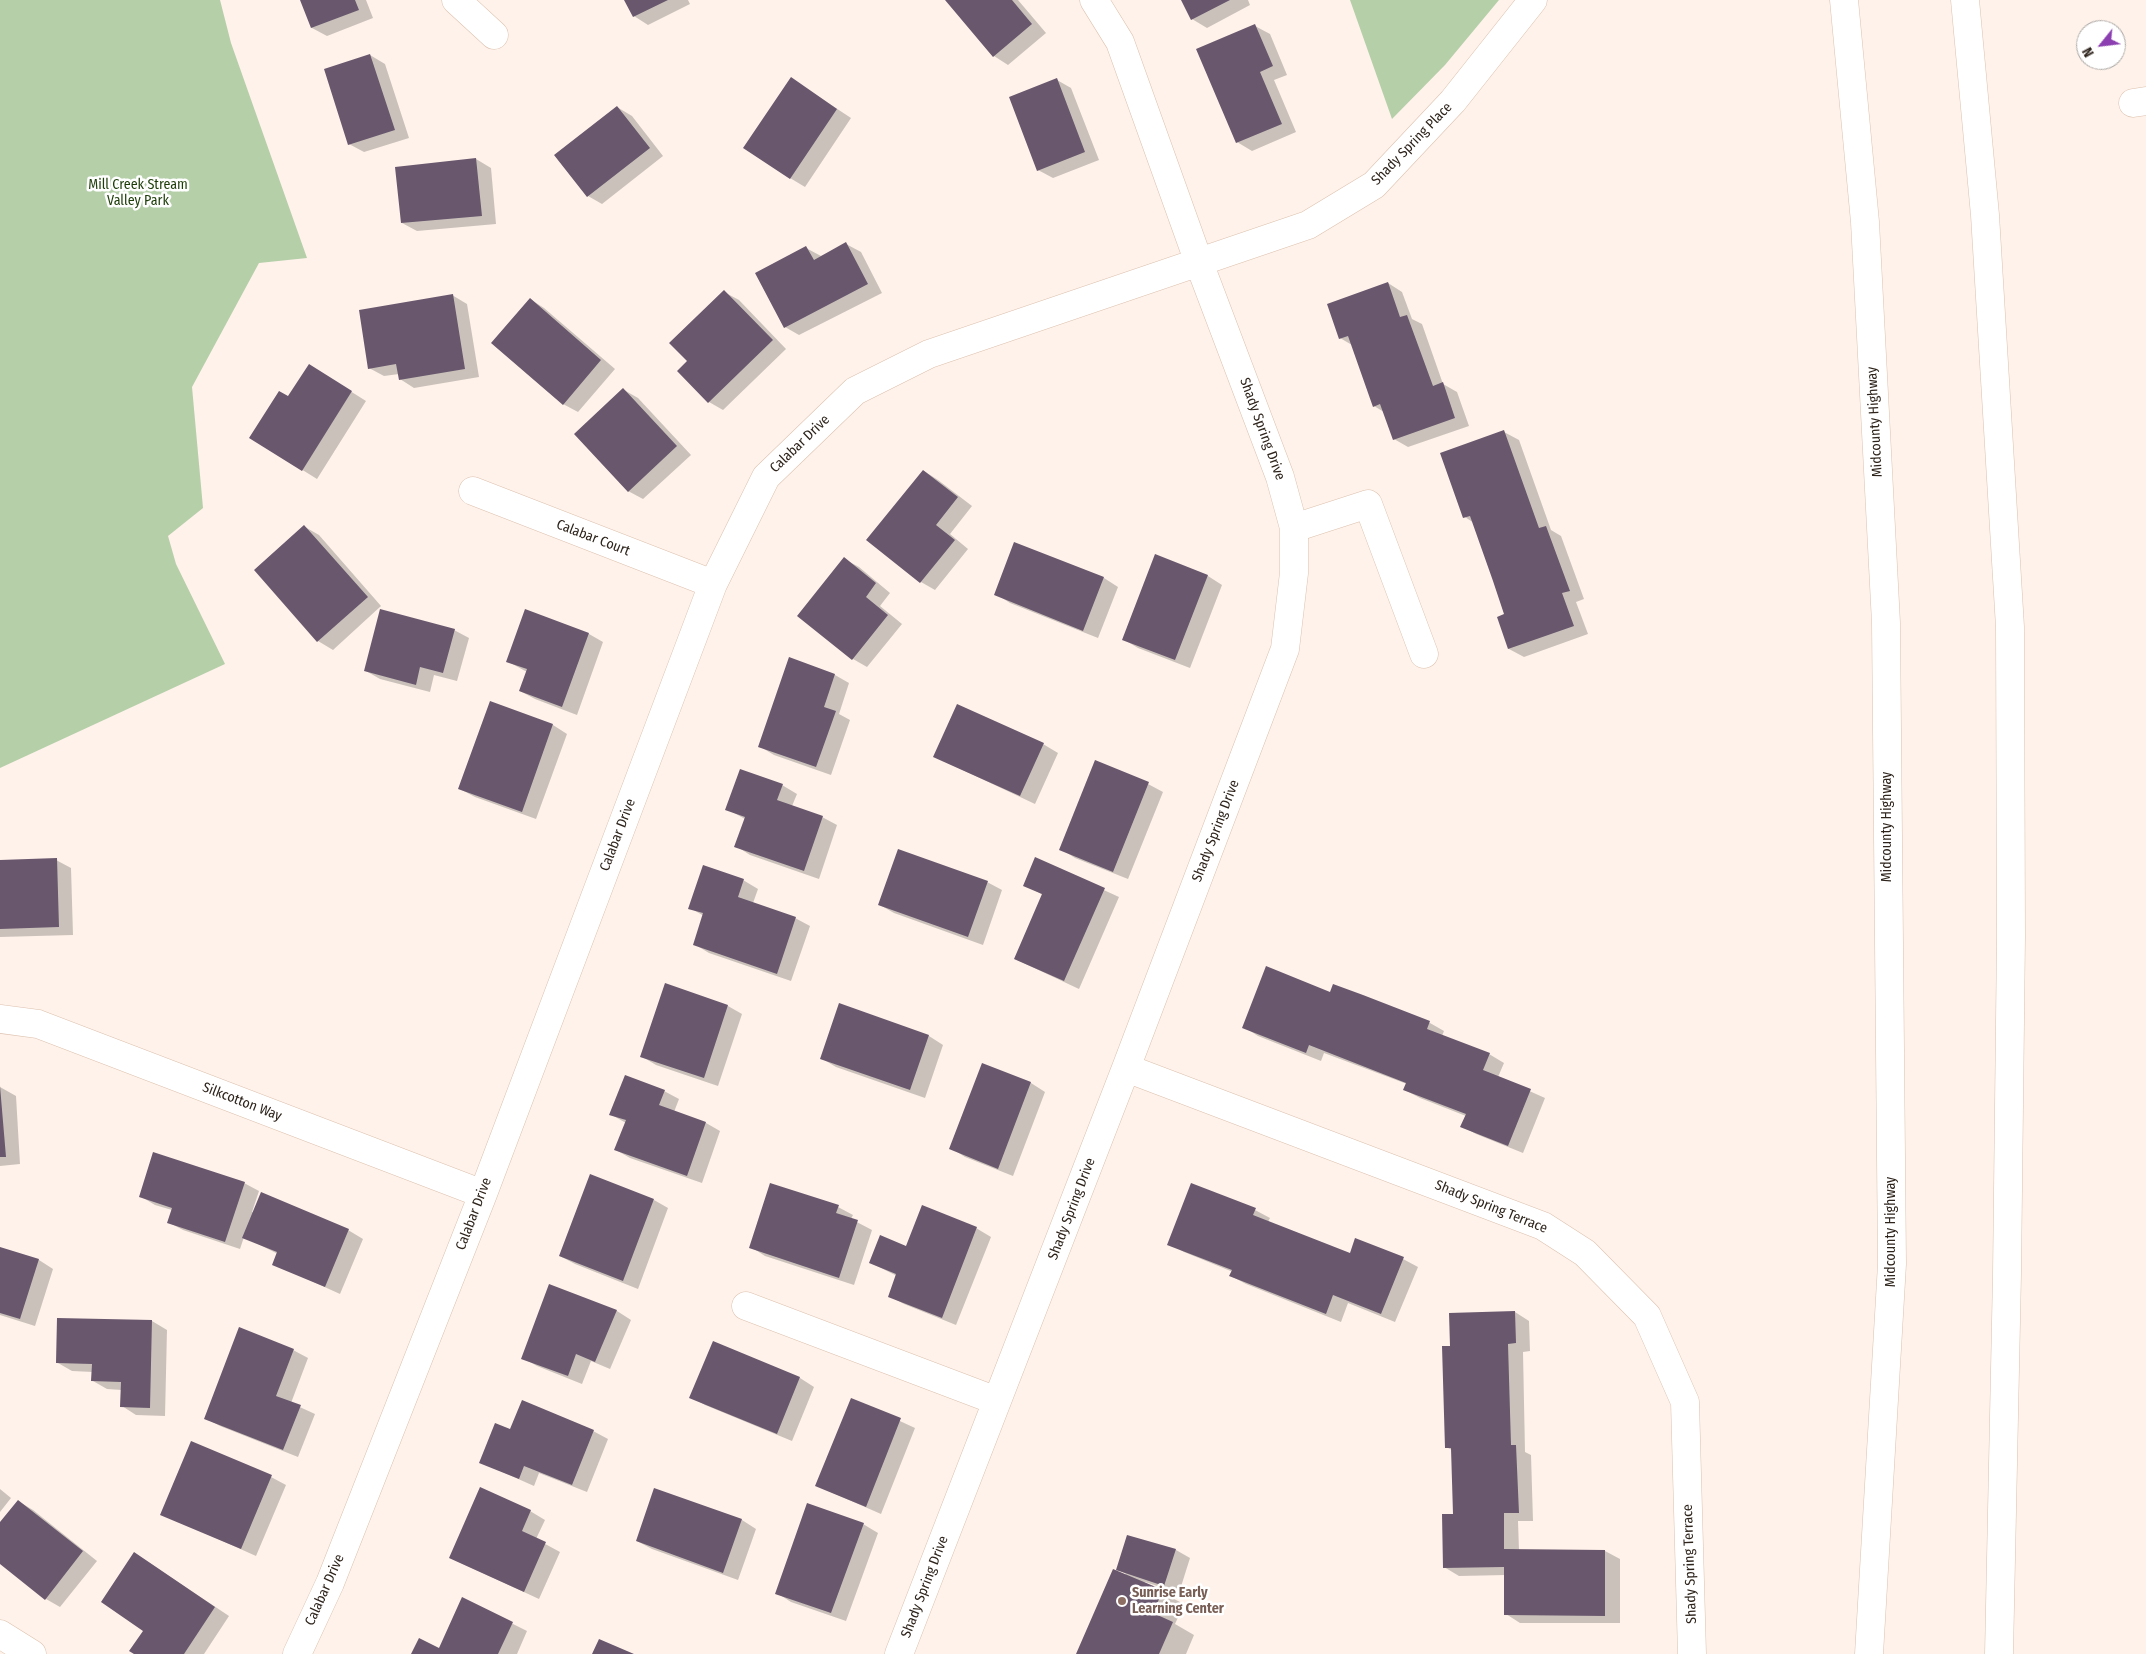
<!DOCTYPE html>
<style>
body{margin:0}
#map{position:relative;width:2146px;height:1654px;overflow:hidden;background:#fef2ea;font-family:"Fira Sans Condensed",sans-serif}
canvas{display:block}
.north{position:absolute;left:2076px;top:20px;width:50px;height:50px;box-sizing:border-box;background:#fff;border:1px solid #aba7a4;border-radius:50%;rotate:241deg;font-size:14px;font-weight:700;line-height:20px;text-align:center;color:#2e241c}
.north::after{content:'';display:block;margin:auto;width:18px;height:22px;background:#8b3fb0;clip-path:polygon(50% 0,100% 100%,50% 72%,0 100%)}
</style>
<div id="map">
<canvas width="2146" height="1654"></canvas>
<div class="north">N</div>
</div>
<script>
const g = document.querySelector('canvas').getContext('2d');
g.lineJoin = 'round';
function fillPath(path, color) {
  g.fillStyle = color;
  g.fill(path, 'evenodd');
}
function poly(rows) {
  const path = new Path2D();
  for (const r of rows) {
    path.moveTo(r[0], r[1]);
    for (let i = 2; i < r.length; i += 2) path.lineTo(r[i], r[i + 1]);
  }
  return path;
}
function trace(path, color, width, dash) {
  g.strokeStyle = color;
  g.lineWidth = width;
  g.lineCap = dash ? 'butt' : 'round';
  g.setLineDash(dash || []);
  g.stroke(path);
}
function drawText(font, color, halo, rows, align = 'center') {
  g.font = font + ' "Fira Sans Condensed",sans-serif';
  g.lineWidth = 5;
  g.setLineDash([]);
  g.textBaseline = 'middle';
  g.strokeStyle = halo;
  g.fillStyle = color;
  for (const [text, x, y, turn = 0] of rows) {
    g.save();
    g.translate(x, y);
    g.rotate((+turn || 0) * Math.PI / 180);
    g.textAlign = isNaN(turn) ? turn : align;
    if (halo) g.strokeText(text, 0, 0);
    g.fillText(text, 0, 0);
    g.restore();
  }
}
fillPath(poly([
 [0,0,220,0,231,43,307,258,259,263,192,387,203,508,168,536,176,564,225,664,0,768],
 [1350,0,1499,0,1445,65,1392,119]
]), '#b5cfa9');
fillPath(poly([
 [301,0,366,0,373,18,327,36,312,28],
 [626,0,688,0,690,4,648,25,634,16],
 [946,0,1018,0,1046,33,1008,65,994,56],
 [1182,0,1248,0,1250,5,1207,28,1192,19],
 [1255,26,1270,34,1287,75,1274,80,1296,132,1252,151,1237,142],
 [370,55,385,64,409,138,364,152,349,144],
 [792,79,851,118,805,187,790,178],
 [1057,80,1071,88,1099,160,1053,178,1038,170],
 [617,107,632,116,663,156,602,204,588,196],
 [476,159,491,168,496,224,417,231,402,223],
 [846,244,861,252,882,293,799,335,785,327,806,248,821,256],
 [1388,283,1402,292,1412,319,1422,324,1443,384,1457,392,1469,426,1408,447,1394,439,1384,412,1374,406,1352,345,1340,338],
 [724,292,739,300,786,349,723,410,709,402,689,361],
 [452,295,467,304,479,377,414,388,400,379,399,374,384,376,369,368],
 [530,299,544,308,615,369,578,412,563,404],
 [323,374,366,401,317,479,251,438,289,398],
 [624,390,638,398,691,455,643,499,628,491],
 [1504,432,1519,440,1551,530,1561,536,1584,599,1576,602,1588,634,1524,657,1509,649,1506,615,1474,523,1465,517],
 [924,471,938,480,972,506,950,534,968,549,935,590,921,582],
 [305,527,319,535,381,606,333,650,318,641,256,570],
 [1015,543,1104,578,1118,587,1098,638,1010,603,996,594],
 [1155,556,1208,576,1222,585,1190,668,1138,648,1123,639],
 [844,559,859,567,890,593,880,606,902,624,867,667,853,659],
 [525,611,589,634,603,642,577,715,535,699,520,691,527,672,507,661],
 [454,630,469,638,457,681,434,675,430,692,380,679,366,671],
 [790,659,835,675,849,683,839,714,850,720,831,775,774,755,759,746],
 [491,703,553,725,567,734,536,819,475,797,460,789],
 [1043,744,1058,753,1035,804,935,757],
 [1148,784,1163,792,1128,879,1075,858,1061,849],
 [782,785,797,794,792,806,822,817,837,825,819,879,750,855,736,846,745,819,727,809],
 [1036,859,1119,897,1079,989,1015,959,1043,895,1025,885],
 [56,860,71,868,73,935,0,937,0,861],
 [743,880,758,889,753,903,795,918,810,926,791,981,709,953,694,944,704,916,690,908],
 [987,882,1002,890,983,945,894,913,880,905],
 [666,984,728,1006,742,1014,718,1086,656,1065,641,1056],
 [1334,985,1430,1023,1444,1031,1442,1036,1489,1054,1504,1063,1498,1077,1545,1098,1523,1153,1476,1134,1462,1126,1466,1116,1420,1098,1405,1090,1407,1084,1324,1053,1321,1061,1258,1036,1244,1027,1331,993],
 [840,1005,929,1036,943,1045,925,1098,836,1067,821,1058],
 [983,1065,1031,1083,1045,1092,1013,1176,965,1157,951,1148],
 [0,1087,16,1096,20,1164,0,1166],
 [664,1091,679,1099,674,1112,706,1123,720,1131,702,1183,630,1158,616,1150,626,1123,610,1114],
 [244,1183,259,1191,252,1212,348,1230,363,1239,340,1294,274,1264,278,1254,244,1237,240,1249,183,1230,168,1222,172,1210,155,1205,140,1196],
 [654,1200,668,1208,638,1289,575,1264,560,1256],
 [838,1207,853,1215,851,1219,872,1230,854,1285,765,1256,751,1247],
 [1255,1210,1270,1218,1268,1222,1351,1255,1403,1259,1418,1267,1395,1322,1348,1303,1341,1322,1246,1284,1231,1276,1233,1272,1184,1252,1169,1244],
 [976,1228,991,1237,956,1325,904,1304,889,1296,897,1276,871,1263,907,1247],
 [0,1248,39,1260,53,1269,35,1326,0,1315],
 [550,1285,617,1311,631,1320,610,1369,591,1361,582,1384,537,1366,523,1358],
 [1515,1312,1529,1321,1530,1351,1523,1352,1525,1452,1531,1455,1533,1521,1518,1521,1519,1550,1605,1551,1620,1559,1620,1623,1520,1623,1506,1614,1506,1575,1459,1576,1444,1567,1454,1515,1452,1450,1446,1447,1451,1347],
 [59,1319,152,1321,167,1330,165,1416,136,1415,122,1406,122,1390,107,1389,93,1381,93,1372,72,1371,58,1363],
 [714,1342,800,1378,814,1387,792,1441,705,1405,691,1397],
 [293,1350,308,1358,291,1403,315,1414,298,1457,220,1426,205,1418],
 [852,1399,915,1428,881,1514,817,1486],
 [593,1431,608,1439,587,1492,539,1473,534,1486,480,1462],
 [271,1477,286,1485,256,1556,162,1514],
 [0,1489,11,1498,0,1512],
 [655,1489,742,1520,756,1529,738,1580,652,1549,637,1541],
 [18,1501,33,1510,97,1561,60,1607,46,1599,0,1563,0,1525],
 [530,1511,545,1520,536,1539,560,1552,539,1599,450,1558],
 [863,1524,878,1533,846,1621,791,1602,777,1593],
 [1127,1536,1176,1550,1190,1558,1179,1593,1145,1582,1144,1584,1184,1604,1175,1624,1194,1635,1186,1654,1077,1654,1126,1574,1118,1569],
 [148,1562,229,1616,204,1654,136,1654,145,1630],
 [463,1599,527,1631,517,1654,413,1654,440,1649]
]), '#0003');
fillPath(poly([
 [300,0,355,0,359,10,311,28],
 [624,0,668,0,633,17],
 [945,0,1012,0,1032,24,993,57],
 [1181,0,1230,0,1191,20],
 [1255,24,1273,66,1260,72,1282,124,1236,143,1196,49],
 [370,54,395,130,348,145,324,69],
 [791,77,837,109,790,179,743,148],
 [1057,78,1085,152,1037,171,1009,97],
 [617,106,650,148,587,197,554,155],
 [476,158,482,216,401,223,395,167],
 [846,242,868,284,784,328,755,273,806,246,814,260],
 [1388,282,1400,317,1407,315,1433,386,1443,382,1455,418,1393,440,1380,404,1373,407,1348,336,1339,339,1327,304],
 [724,290,773,340,708,403,677,371,687,361,669,343],
 [453,294,465,369,399,380,396,364,368,369,359,310],
 [530,298,601,360,563,405,491,343],
 [309,364,352,391,302,471,249,438,279,391,288,396],
 [623,388,677,446,628,492,574,434],
 [1504,430,1539,528,1546,526,1570,591,1562,593,1574,626,1508,649,1497,617,1504,614,1493,581,1470,516,1463,518,1440,453],
 [923,470,958,497,936,525,955,540,920,583,866,540],
 [304,525,368,597,317,642,254,570],
 [1014,542,1104,577,1083,631,994,595],
 [1155,554,1208,575,1175,660,1122,640],
 [844,557,876,583,866,597,888,615,852,660,797,616],
 [380,609,455,629,443,673,420,667,416,685,364,671],
 [525,609,589,633,562,707,519,691,527,669,506,662],
 [789,657,835,674,824,707,836,711,816,767,758,747],
 [490,701,553,724,522,812,458,789],
 [957,704,1044,743,1020,796,933,757],
 [1095,760,1149,782,1113,872,1059,850],
 [740,769,783,784,777,800,823,816,804,871,734,847,745,817,725,810],
 [898,849,988,881,968,937,878,905],
 [1035,857,1105,888,1064,981,1014,959,1042,894,1023,886],
 [57,858,59,927,0,929,0,860],
 [703,865,744,879,738,897,796,917,777,974,693,945,703,913,688,909],
 [1266,966,1330,992,1333,984,1363,995,1430,1021,1427,1029,1490,1053,1483,1070,1531,1089,1508,1146,1460,1127,1466,1114,1403,1090,1406,1083,1309,1045,1306,1053,1242,1028],
 [665,983,728,1005,704,1078,640,1057],
 [839,1003,929,1035,910,1090,820,1059],
 [982,1063,1031,1082,998,1169,949,1149],
 [625,1075,665,1090,659,1105,706,1122,687,1176,614,1150,626,1120,609,1115],
 [0,1086,6,1157,0,1157],
 [153,1152,245,1182,225,1242,167,1223,172,1208,139,1197],
 [590,1174,654,1199,623,1281,559,1256],
 [770,1183,839,1205,836,1213,858,1220,839,1278,749,1248],
 [1191,1183,1256,1208,1253,1215,1350,1253,1355,1238,1404,1257,1381,1314,1333,1295,1326,1314,1229,1276,1232,1270,1167,1245],
 [261,1192,349,1229,325,1287,272,1265,277,1252,242,1238],
 [922,1205,977,1227,942,1318,888,1297,896,1274,869,1263,880,1235,906,1246],
 [0,1247,39,1259,20,1319,0,1313],
 [549,1284,617,1310,595,1362,576,1354,568,1376,521,1359],
 [1515,1311,1516,1343,1508,1344,1511,1445,1516,1445,1519,1513,1504,1513,1504,1549,1605,1550,1605,1616,1504,1615,1504,1567,1443,1568,1442,1514,1453,1514,1451,1448,1445,1448,1442,1346,1450,1346,1449,1313],
 [57,1318,152,1320,150,1408,120,1407,121,1382,91,1381,92,1364,56,1363],
 [239,1327,294,1349,276,1396,301,1405,283,1450,204,1419],
 [713,1341,800,1377,777,1434,689,1398],
 [851,1398,901,1418,866,1507,815,1486],
 [522,1400,594,1430,572,1485,524,1466,519,1479,479,1463,495,1423,510,1429],
 [191,1441,272,1475,241,1549,160,1515],
 [480,1487,531,1510,522,1531,546,1542,524,1592,449,1558],
 [654,1488,742,1519,723,1573,636,1541],
 [18,1500,83,1551,45,1600,0,1564,0,1522],
 [807,1503,864,1523,831,1613,775,1594],
 [1127,1535,1176,1549,1164,1586,1116,1570],
 [134,1552,215,1607,184,1654,134,1654,129,1651,143,1631,101,1602],
 [1113,1569,1163,1590,1153,1613,1173,1622,1159,1654,1076,1654],
 [462,1597,513,1622,498,1654,411,1654,419,1638,439,1648],
 [599,1639,634,1654,592,1654]
]), '#68576d');
const minor = poly([
 [456,0,494,35],
 [2133,103,2146,101],
 [473,491,713,584],
 [1294,528,1368,504,1424,654],
 [0,1019,38,1024,483,1194],
 [1126,1068,1543,1226,1585,1253,1647,1316,1685,1402,1692,1654],
 [746,1306,997,1401],
 [0,1634,32,1654],
 [297,1654,330,1583,483,1194,713,584,766,477,855,391,929,354,1308,225,1374,185,1453,101,1533,0],
 [899,1654,1126,1068,1285,649,1294,573,1294,528,1280,477,1198,260,1120,42,1094,0]
]);
const major = poly([
 [1844,0,1865,222,1886,623,1892,1264,1869,1654],
 [1965,0,1985,215,2010,627,2011,937,2007,1274,1999,1654]
]);
trace(minor, '#ddc1ae', 29);
trace(major, '#ddc1ae', 29);
trace(minor, '#fff', 28);
trace(major, '#fff', 28);
for (const [x, y, r, color] of [
 [1122,1601,5,"#8d6e63"]
]) {
  const dot = new Path2D();
  dot.arc(x, y, r, 0, 2 * Math.PI);
  g.fillStyle = color;
  g.fill(dot);
  trace(dot, '#fff', 2);
}
drawText('14px', '#2e241c', '#fff', [
 ["Shady Spring Place",1412,144,-46],
 ["Midcounty Highway",1875,422,-93],
 ["Shady Spring Drive",1262,429,70],
 ["Calabar Drive",800,444,-44],
 ["Calabar Court",593,538,21],
 ["Midcounty Highway",1887,827,-90],
 ["Shady Spring Drive",1216,831,-69],
 ["Calabar Drive",618,835,-69],
 ["Silkcotton Way",242,1102,21],
 ["Shady Spring Terrace",1491,1207,22],
 ["Shady Spring Drive",1072,1209,-69],
 ["Calabar Drive",474,1214,-69],
 ["Midcounty Highway",1891,1232,-90],
 ["Shady Spring Terrace",1690,1564,-92],
 ["Shady Spring Drive",925,1587,-69],
 ["Calabar Drive",325,1590,-66]
]);
drawText('14px', '#1d3d08', '#fff', [
 ["Mill Creek Stream",138,185],
 ["Valley Park",138,201]
]);
drawText('bold 14px', '#785e54', '#fff', [
 ["Sunrise Early",1132,1593],
 ["Learning Center",1132,1609]
], 'left');
</script>
